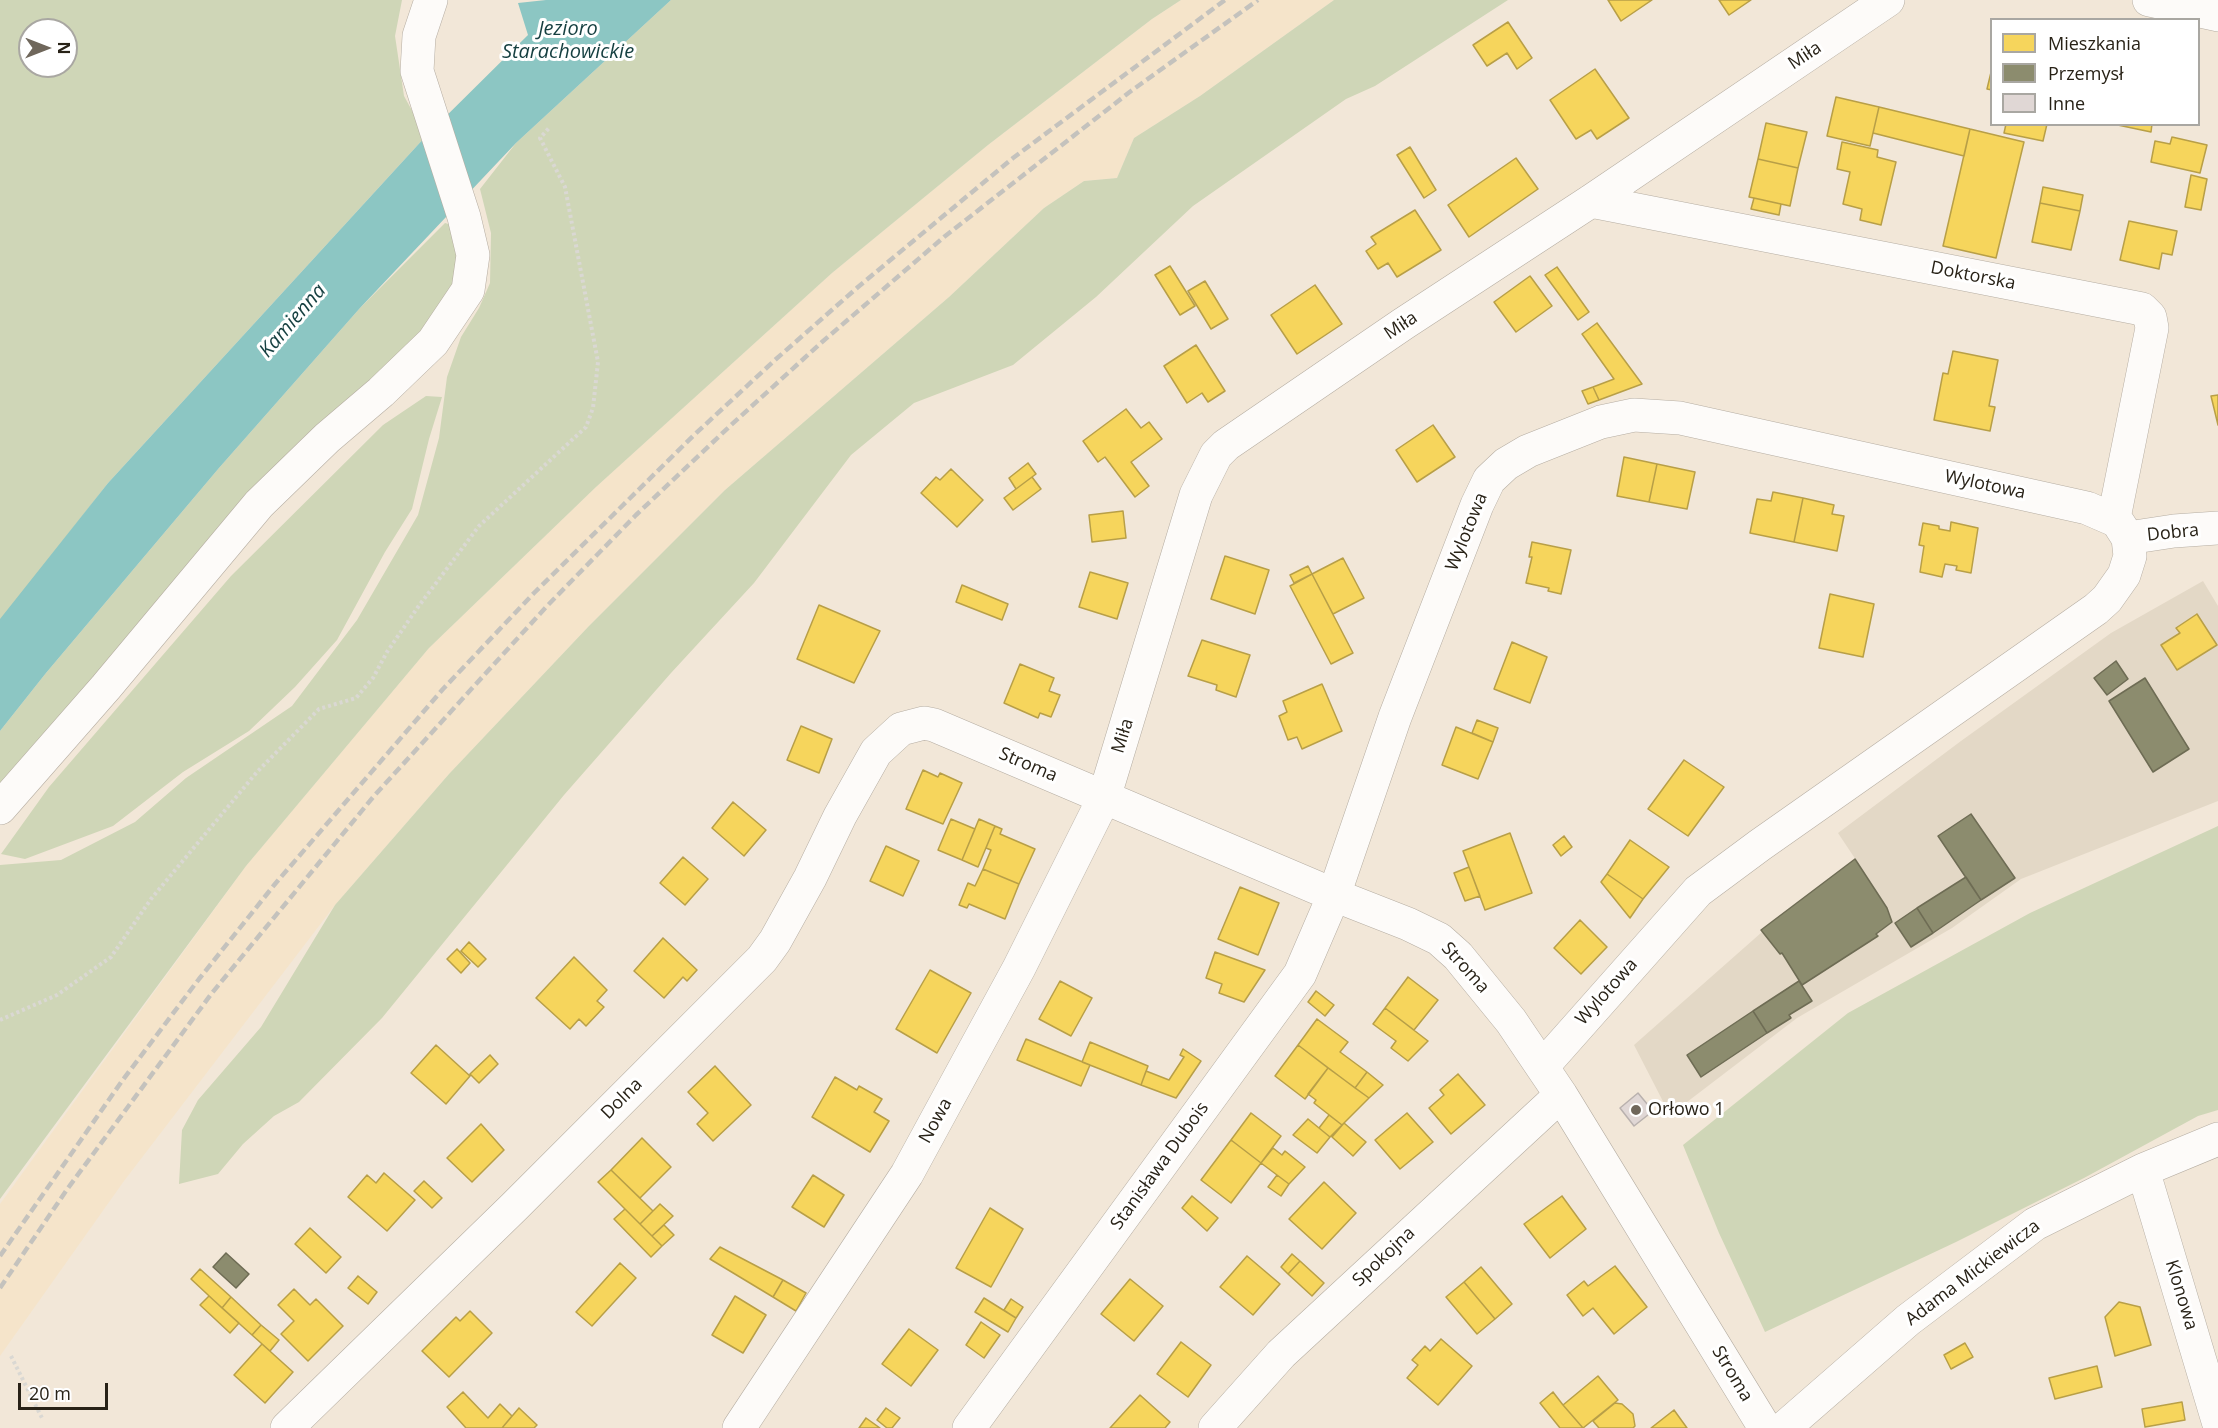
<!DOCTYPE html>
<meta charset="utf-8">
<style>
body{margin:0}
#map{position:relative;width:2218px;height:1428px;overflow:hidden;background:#f2e7d8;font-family:"Open Sans",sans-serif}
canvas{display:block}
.legend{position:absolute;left:1990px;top:18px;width:210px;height:108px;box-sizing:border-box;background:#fff;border:2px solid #a9a7a2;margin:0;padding:8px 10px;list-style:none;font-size:18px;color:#282217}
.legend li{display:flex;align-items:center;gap:12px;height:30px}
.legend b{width:30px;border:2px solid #a9a7a2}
.north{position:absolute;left:18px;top:18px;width:60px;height:60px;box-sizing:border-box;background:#fff;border:2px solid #a9a7a2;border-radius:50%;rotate:90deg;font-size:16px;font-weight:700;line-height:24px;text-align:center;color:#282217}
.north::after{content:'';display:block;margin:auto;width:21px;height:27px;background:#6f675b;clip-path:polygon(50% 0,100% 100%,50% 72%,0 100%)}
.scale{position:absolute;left:18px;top:1383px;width:90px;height:27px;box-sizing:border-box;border:3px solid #282217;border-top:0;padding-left:8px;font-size:18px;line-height:21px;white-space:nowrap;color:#282217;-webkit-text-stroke:4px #fff;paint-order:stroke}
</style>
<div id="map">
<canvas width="2218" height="1428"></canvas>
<ul class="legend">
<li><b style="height:16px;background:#f6d55c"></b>Mieszkania</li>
<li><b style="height:16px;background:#8c8c6e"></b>Przemysł</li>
<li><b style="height:16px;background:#e0d7d5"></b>Inne</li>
</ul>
<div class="north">N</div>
<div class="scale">20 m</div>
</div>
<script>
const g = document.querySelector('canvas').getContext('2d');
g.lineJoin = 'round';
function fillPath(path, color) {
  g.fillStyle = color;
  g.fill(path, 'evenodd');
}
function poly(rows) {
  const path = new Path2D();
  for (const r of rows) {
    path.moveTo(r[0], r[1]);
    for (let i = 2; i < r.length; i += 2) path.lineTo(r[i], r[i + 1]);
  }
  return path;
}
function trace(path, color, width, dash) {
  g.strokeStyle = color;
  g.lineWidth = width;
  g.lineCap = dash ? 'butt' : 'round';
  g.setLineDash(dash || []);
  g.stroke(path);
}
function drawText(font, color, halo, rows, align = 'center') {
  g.font = font + ' "Open Sans",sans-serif';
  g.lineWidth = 6;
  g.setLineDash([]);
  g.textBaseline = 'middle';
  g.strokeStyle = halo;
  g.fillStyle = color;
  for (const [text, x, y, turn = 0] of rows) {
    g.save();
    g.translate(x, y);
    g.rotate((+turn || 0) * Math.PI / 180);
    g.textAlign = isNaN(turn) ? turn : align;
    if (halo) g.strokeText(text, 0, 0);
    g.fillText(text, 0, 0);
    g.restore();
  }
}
fillPath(poly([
 [2203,581,2218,606,2218,801,2021,879,1952,928,1797,1018,1670,1115,1634,1045,1762,932,1856,860,1838,833,1961,741,2111,633]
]), '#e3d8c6');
fillPath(poly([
 [1181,0,1334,0,1200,96,1134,138,1117,178,1084,181,1044,208,949,297,725,490,588,627,449,774,335,905,124,1181,0,1356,0,1204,246,866,429,648,596,487,832,273,988,145,1152,19]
]), '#f5e4ca');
fillPath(poly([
 [0,0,402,0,395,36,404,96,426,136,108,483,0,622],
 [30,30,66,30,66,66,30,66],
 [671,0,1181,0,1152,19,988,145,832,273,596,487,429,648,246,866,0,1199,0,865,61,860,135,822,186,778,292,706,357,620,418,515,439,438,447,377,461,337,479,308,490,283,491,233,480,189,516,143],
 [1334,0,1508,0,1375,86,1346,99,1193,206,1096,297,1013,365,914,403,851,455,754,583,671,673,564,795,382,1018,299,1102,274,1116,243,1144,218,1174,179,1184,182,1130,198,1100,261,1027,335,905,449,774,588,627,725,490,949,297,1044,208,1084,181,1117,178,1134,138,1200,96],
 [445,223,459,227,457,280,442,311,0,790,0,731,46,673,219,468,360,308],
 [426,396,442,397,429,439,412,509,385,552,337,640,295,687,249,731,183,772,113,826,25,859,1,854,49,787,231,576,383,425],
 [2218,826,2218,1110,2198,1116,2084,1178,1956,1242,1765,1332,1719,1233,1683,1145,1848,1013,2030,913]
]), '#cfd6b7');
fillPath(poly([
 [546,0,671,0,516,143,360,308,219,468,46,673,0,731,0,619,108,483,426,136,528,35,518,3]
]), '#8cc6c3');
const homes = poly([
 [1608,0,1652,0,1621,21,1608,0],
 [1719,0,1751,0,1729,15,1719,0],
 [1508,22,1532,58,1517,69,1507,53,1487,66,1473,45,1508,22],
 [1992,68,1992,90,1987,89,1992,68],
 [1595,69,1629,118,1597,139,1591,130,1576,139,1550,100,1595,69],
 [1836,97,1879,107,1870,146,1827,136,1836,97],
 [1879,107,1970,129,1964,156,1873,133,1879,107],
 [1766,123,1807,132,1798,168,1758,159,1766,123],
 [2006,124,2031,125,2047,124,2043,141,2004,133,2006,124],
 [2113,124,2152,124,2151,132,2113,124],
 [1970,129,2024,142,1996,258,1943,246,1970,129],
 [2172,137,2207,145,2200,173,2151,162,2155,141,2170,144,2172,137],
 [1842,142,1878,150,1877,157,1896,162,1881,225,1860,220,1862,209,1843,204,1850,172,1837,169,1842,142],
 [1410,147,1436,190,1424,198,1397,155,1410,147],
 [1516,158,1538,189,1469,237,1448,205,1516,158],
 [1758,159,1798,168,1790,206,1749,197,1758,159],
 [2191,175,2207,179,2201,210,2185,207,2191,175],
 [2043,187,2083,195,2080,211,2040,203,2043,187],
 [1754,198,1781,204,1779,215,1751,209,1754,198],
 [2040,203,2080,211,2071,250,2032,242,2040,203],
 [1415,210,1441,250,1397,277,1388,263,1378,269,1366,251,1376,244,1371,237,1415,210],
 [2129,221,2177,231,2172,255,2162,253,2159,269,2120,260,2129,221],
 [1170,266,1195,306,1180,315,1155,275,1170,266],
 [1557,267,1589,312,1578,320,1545,275,1557,267],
 [1530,276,1552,306,1516,332,1494,302,1530,276],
 [1205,281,1228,319,1211,329,1188,291,1205,281],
 [1315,285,1342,324,1297,354,1271,315,1315,285],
 [1597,323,1642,384,1599,400,1593,387,1614,379,1582,334,1597,323],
 [1196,345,1225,391,1208,402,1202,393,1187,403,1164,366,1196,345],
 [1953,351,1998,360,1989,406,1995,407,1990,431,1934,420,1943,373,1948,374,1953,351],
 [1593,387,1599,400,1588,404,1582,391,1593,387],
 [2218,395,2218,425,2211,396,2218,395],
 [1126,409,1141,428,1149,422,1162,439,1131,462,1149,486,1135,497,1105,457,1098,462,1083,441,1126,409],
 [1433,425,1455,457,1417,482,1396,450,1433,425],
 [1624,457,1657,464,1649,502,1617,496,1624,457],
 [1028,463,1036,474,1016,489,1009,478,1028,463],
 [1657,464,1695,472,1687,509,1649,502,1657,464],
 [951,469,983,500,957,527,921,493,936,477,940,480,951,469],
 [1032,477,1041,489,1013,510,1004,498,1032,477],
 [1773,492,1803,498,1794,542,1750,533,1757,499,1771,501,1773,492],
 [1803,498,1834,505,1832,514,1844,516,1837,551,1794,542,1803,498],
 [1123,511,1126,538,1092,542,1089,515,1123,511],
 [1951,522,1978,528,1971,573,1956,570,1957,566,1945,564,1942,577,1920,572,1924,546,1919,545,1923,523,1939,526,1939,529,1950,531,1951,522],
 [1532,542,1571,550,1561,594,1548,591,1549,588,1526,583,1532,557,1529,557,1532,542],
 [1225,556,1269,570,1255,614,1211,599,1225,556],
 [1343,558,1364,598,1333,614,1312,574,1343,558],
 [1308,566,1312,574,1294,583,1290,575,1308,566],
 [1090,572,1128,583,1117,619,1079,607,1090,572],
 [1312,574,1353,653,1331,664,1290,586,1312,574],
 [962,585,1008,604,1002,620,956,602,962,585],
 [1830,594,1874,604,1863,657,1819,648,1830,594],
 [819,605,880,631,854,683,797,659,819,605],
 [2197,614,2217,645,2177,670,2161,645,2180,633,2176,628,2197,614],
 [1202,640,1250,655,1236,697,1216,690,1217,685,1188,676,1202,640],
 [1512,642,1547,657,1530,703,1494,689,1512,642],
 [1020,664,1054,678,1049,691,1060,695,1051,717,1040,713,1038,718,1004,703,1020,664],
 [1322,684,1342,731,1302,749,1297,737,1288,740,1279,716,1287,712,1283,701,1322,684],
 [1477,720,1498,728,1493,742,1472,733,1477,720],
 [801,726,832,739,819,773,787,760,801,726],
 [1456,727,1493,742,1478,779,1442,765,1456,727],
 [1684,760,1724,787,1688,836,1648,809,1684,760],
 [923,770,938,777,940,773,962,783,943,824,906,809,923,770],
 [733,802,766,830,744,856,712,828,733,802],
 [951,819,975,829,962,860,938,850,951,819],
 [979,819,995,826,978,867,962,860,979,819],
 [995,826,1002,829,1000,834,1035,849,1019,884,983,869,991,850,986,848,995,826],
 [1510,833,1532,893,1485,910,1463,851,1510,833],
 [1564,836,1572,847,1561,856,1553,845,1564,836],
 [1630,840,1669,867,1643,899,1607,874,1630,840],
 [886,846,919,861,903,896,870,881,886,846],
 [683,857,708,879,685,905,660,883,683,857],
 [1469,867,1480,896,1465,901,1454,873,1469,867],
 [983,869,1019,884,1005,919,969,904,967,908,959,905,968,883,975,886,983,869],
 [1607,874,1643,899,1630,918,1601,882,1607,874],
 [1240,887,1279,903,1258,955,1218,939,1240,887],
 [1580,920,1607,947,1581,974,1554,948,1580,920],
 [663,938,697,970,687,981,683,977,664,998,634,971,663,938],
 [469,942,486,959,478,967,461,951,469,942],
 [457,949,470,963,461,973,447,959,457,949],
 [1215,952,1265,970,1244,1002,1219,993,1222,984,1206,978,1215,952],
 [574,957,607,990,597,1001,604,1007,586,1026,579,1019,570,1029,536,998,574,957],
 [930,970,971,993,937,1053,896,1029,930,970],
 [1408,977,1438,1000,1414,1030,1385,1008,1408,977],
 [1060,981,1092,998,1071,1036,1039,1019,1060,981],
 [1316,991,1334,1005,1325,1016,1308,1002,1316,991],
 [1385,1008,1428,1041,1408,1061,1391,1048,1396,1041,1373,1024,1385,1008],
 [1317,1019,1348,1042,1340,1052,1367,1072,1355,1088,1298,1045,1317,1019],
 [1026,1039,1090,1065,1081,1086,1017,1060,1026,1039],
 [1090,1042,1148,1066,1141,1085,1082,1062,1090,1042],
 [436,1045,470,1076,446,1104,411,1073,436,1045],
 [1298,1045,1328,1068,1305,1099,1275,1076,1298,1045],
 [1183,1049,1201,1061,1176,1098,1141,1085,1146,1071,1169,1080,1184,1057,1180,1055,1183,1049],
 [490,1055,498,1064,479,1083,470,1074,490,1055],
 [715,1066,751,1105,713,1141,697,1124,708,1113,688,1092,715,1066],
 [1328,1068,1369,1098,1342,1125,1314,1103,1316,1100,1308,1094,1328,1068],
 [1367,1072,1383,1085,1369,1098,1355,1088,1367,1072],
 [1458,1074,1485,1105,1451,1134,1429,1108,1444,1095,1440,1090,1458,1074],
 [835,1077,857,1090,859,1086,882,1099,874,1112,889,1121,870,1152,812,1117,835,1077],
 [1251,1113,1281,1136,1261,1163,1231,1140,1251,1113],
 [1407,1113,1433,1142,1400,1169,1375,1140,1407,1113],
 [1329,1115,1342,1125,1330,1137,1319,1128,1329,1115],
 [1308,1119,1330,1137,1317,1153,1293,1135,1308,1119],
 [1344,1123,1366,1142,1353,1156,1332,1137,1344,1123],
 [481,1124,504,1150,472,1182,447,1158,481,1124],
 [642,1138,671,1167,640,1198,611,1170,642,1138],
 [1231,1140,1261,1163,1231,1203,1201,1180,1231,1140],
 [1273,1148,1282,1155,1285,1151,1305,1167,1289,1184,1261,1163,1273,1148],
 [611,1170,653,1211,640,1224,598,1182,611,1170],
 [384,1173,415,1200,387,1231,348,1197,367,1175,376,1183,384,1173],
 [813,1175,844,1195,824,1227,792,1207,813,1175],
 [1277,1175,1289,1184,1281,1196,1268,1187,1277,1175],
 [424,1181,442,1198,432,1208,414,1191,424,1181],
 [1324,1182,1356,1213,1322,1249,1289,1219,1324,1182],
 [1192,1196,1218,1218,1207,1231,1182,1208,1192,1196],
 [1562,1196,1586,1229,1550,1258,1524,1224,1562,1196],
 [660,1204,673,1216,652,1236,640,1224,660,1204],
 [990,1208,1023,1229,991,1287,956,1268,990,1208],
 [625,1209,662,1246,651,1257,614,1219,625,1209],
 [664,1225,674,1235,662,1246,652,1236,664,1225],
 [310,1228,341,1257,326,1273,295,1244,310,1228],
 [720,1247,783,1280,773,1297,710,1259,720,1247],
 [1292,1254,1300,1261,1288,1274,1281,1267,1292,1254],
 [1247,1256,1280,1284,1253,1315,1220,1287,1247,1256],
 [1300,1261,1324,1283,1312,1296,1288,1274,1300,1261],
 [620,1263,636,1278,592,1326,576,1312,620,1263],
 [1615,1266,1647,1307,1614,1334,1593,1308,1583,1316,1567,1295,1584,1281,1588,1286,1615,1266],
 [1481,1267,1512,1304,1495,1319,1464,1282,1481,1267],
 [200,1269,231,1297,222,1308,191,1279,200,1269],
 [358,1276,377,1292,368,1304,348,1288,358,1276],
 [1130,1279,1163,1306,1134,1341,1101,1314,1130,1279],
 [783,1280,806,1293,796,1311,773,1297,783,1280],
 [1464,1282,1495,1319,1477,1334,1446,1297,1464,1282],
 [294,1289,310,1305,316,1299,343,1326,308,1361,281,1334,294,1321,278,1305,294,1289],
 [209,1296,239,1323,230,1333,200,1305,209,1296],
 [735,1296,766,1315,743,1353,712,1335,735,1296],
 [231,1297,261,1325,252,1335,222,1308,231,1297],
 [984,1298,1016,1318,1008,1332,975,1312,984,1298],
 [1011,1299,1023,1307,1016,1318,1004,1310,1011,1299],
 [2119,1302,2140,1307,2151,1345,2115,1356,2105,1317,2119,1302],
 [470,1311,492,1333,449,1377,422,1351,456,1317,460,1321,470,1311],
 [981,1322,1000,1335,984,1358,966,1345,981,1322],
 [261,1325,279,1340,270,1351,252,1335,261,1325],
 [909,1329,938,1350,911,1386,882,1364,909,1329],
 [1441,1339,1472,1366,1438,1405,1407,1378,1418,1365,1412,1360,1425,1346,1430,1351,1441,1339],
 [1181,1342,1211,1365,1188,1397,1157,1374,1181,1342],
 [1965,1343,1973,1357,1951,1369,1944,1355,1965,1343],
 [262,1344,293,1372,265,1403,234,1375,262,1344],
 [2097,1366,2102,1387,2055,1399,2049,1378,2097,1366],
 [1598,1376,1618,1400,1583,1428,1563,1405,1598,1376],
 [463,1392,488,1418,500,1404,512,1416,502,1428,466,1428,447,1407,463,1392],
 [1553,1392,1563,1405,1583,1428,1560,1428,1540,1403,1553,1392],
 [1140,1395,1170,1422,1165,1428,1110,1428,1140,1395],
 [2182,1402,2185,1420,2145,1427,2142,1409,2182,1402],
 [1615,1403,1622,1404,1633,1414,1635,1426,1633,1428,1599,1428,1593,1421,1615,1403],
 [519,1408,537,1425,534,1428,502,1428,519,1408],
 [886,1408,900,1418,892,1428,887,1428,877,1420,886,1408],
 [1674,1410,1687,1428,1651,1428,1674,1410],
 [866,1418,880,1428,859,1428,866,1418]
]);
fillPath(homes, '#f6d55c');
trace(homes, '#b89f47', 1.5);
const industry = poly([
 [2116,661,2128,679,2107,695,2094,678,2116,661],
 [2145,678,2189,749,2153,772,2109,701,2145,678],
 [1971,814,2015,878,1981,900,1938,836,1971,814],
 [1855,859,1887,908,1892,922,1876,934,1878,936,1802,985,1782,953,1780,954,1761,930,1855,859],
 [1966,877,1981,900,1933,933,1917,908,1966,877],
 [1917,908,1933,933,1911,947,1895,923,1917,908],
 [1799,981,1812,1001,1789,1015,1791,1018,1767,1033,1753,1011,1799,981],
 [1753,1011,1767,1033,1701,1077,1687,1055,1753,1011],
 [226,1253,249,1274,236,1288,213,1267,226,1253]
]);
fillPath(industry, '#8c8c6e');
trace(industry, '#6e6c54', 1.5);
const building = poly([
 [1638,1093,1653,1111,1634,1126,1620,1108,1638,1093]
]);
fillPath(building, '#e0d7d5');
trace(building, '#b9b1ae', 1.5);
const minor = poly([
 [2149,0,2218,15],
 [1591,201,2142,309,2150,317,2152,328,2114,518],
 [2128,538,2174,531,2218,528],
 [0,808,106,687,259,504,327,438,381,392,433,342,468,290,473,255,464,217,417,71,419,36,431,0],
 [2143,1170,2218,1421],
 [287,1428,514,1207,762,959,775,941,810,878,840,816,876,752,901,729,924,723,934,725,1334,895,1408,924,1439,939,1458,956,1511,1021,1561,1095,1765,1428],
 [739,1428,907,1174,1019,968,1104,798,1196,495,1216,455,1226,445,1403,324,1591,201,1888,0],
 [969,1428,1300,974,1334,895,1395,717,1477,505,1489,480,1506,464,1528,451,1601,422,1634,415,1680,418,2087,508,2117,521,2128,538,2130,556,2124,575,2107,599,2096,609,1760,845,1698,891,1542,1067],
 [1215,1428,1281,1354,1561,1095],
 [1784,1428,1908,1320,2035,1224,2143,1170,2218,1139]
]);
trace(minor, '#b5ada2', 34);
trace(poly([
 [0,1020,57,995,111,957,151,899,257,772,319,709,356,698,373,678,387,652,418,607,479,526,586,427,593,408,598,362,565,187,540,138,549,128],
 [11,1356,43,1420]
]), '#dad8d3', 4, [3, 3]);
trace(minor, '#fdfbf9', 33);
trace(poly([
 [0,1256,122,1081,199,979,275,884,443,689,534,593,693,436,775,360,858,287,1013,158,1225,0],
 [0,1288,68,1188,212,993,374,796,547,606,636,515,730,426,822,342,944,237,1131,91,1258,0]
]), '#c4c2bd', 4.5, [9, 4.5]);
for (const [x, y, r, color] of [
 [1636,1110,6,"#6f675b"]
]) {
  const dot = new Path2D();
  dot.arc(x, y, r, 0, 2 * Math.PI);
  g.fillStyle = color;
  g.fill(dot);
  trace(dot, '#fff', 2);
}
drawText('18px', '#282217', '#fff', [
 ["Miła",1805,56,-34],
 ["Doktorska",1973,276,11],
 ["Miła",1401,326,-34],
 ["Wylotowa",1985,485,12],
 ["Wylotowa",1467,532,-68],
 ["Dobra",2173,533,-6],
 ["Miła",1123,736,-73],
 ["Stroma",1028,765,23],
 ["Stroma",1465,968,48],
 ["Wylotowa",1607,992,-48],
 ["Dolna",622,1099,-45],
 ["Nowa",936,1121,-61],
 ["Stanisława Dubois",1160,1166,-54],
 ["Spokojna",1384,1257,-43],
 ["Adama Mickiewicza",1973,1273,-37],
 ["Klonowa",2181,1295,73],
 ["Stroma",1732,1374,59]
]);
drawText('18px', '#282217', '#fff', [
 ["Orłowo 1",1648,1110]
], 'left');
drawText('italic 20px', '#153f40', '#fff', [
 ["Jezioro",568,29],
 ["Starachowickie",568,52],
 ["Kamienna",293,321,-49]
]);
</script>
